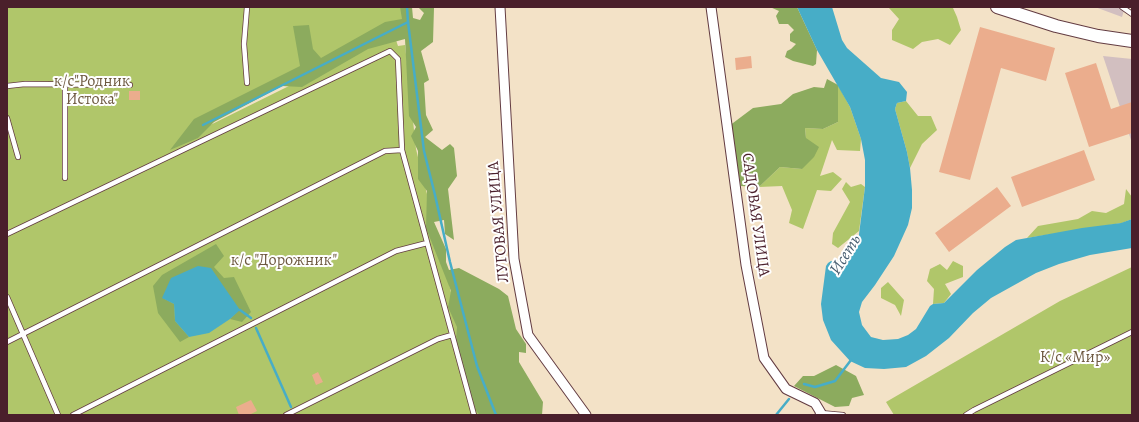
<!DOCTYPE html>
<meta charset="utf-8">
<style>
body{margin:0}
#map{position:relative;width:1139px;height:422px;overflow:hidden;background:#f3e2c7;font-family:Alegreya,serif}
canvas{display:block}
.frame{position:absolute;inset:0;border:8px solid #4a1f2b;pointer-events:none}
</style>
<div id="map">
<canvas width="1139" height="422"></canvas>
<div class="frame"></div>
</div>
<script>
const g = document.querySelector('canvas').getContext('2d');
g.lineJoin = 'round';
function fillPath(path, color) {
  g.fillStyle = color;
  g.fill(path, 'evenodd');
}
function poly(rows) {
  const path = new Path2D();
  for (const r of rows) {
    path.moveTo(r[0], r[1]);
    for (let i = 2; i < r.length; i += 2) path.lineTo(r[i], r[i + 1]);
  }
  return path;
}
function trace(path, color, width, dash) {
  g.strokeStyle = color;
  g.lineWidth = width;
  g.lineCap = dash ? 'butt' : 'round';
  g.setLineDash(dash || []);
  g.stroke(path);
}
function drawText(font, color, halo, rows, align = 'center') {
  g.font = font + ' Alegreya,serif';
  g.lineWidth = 4;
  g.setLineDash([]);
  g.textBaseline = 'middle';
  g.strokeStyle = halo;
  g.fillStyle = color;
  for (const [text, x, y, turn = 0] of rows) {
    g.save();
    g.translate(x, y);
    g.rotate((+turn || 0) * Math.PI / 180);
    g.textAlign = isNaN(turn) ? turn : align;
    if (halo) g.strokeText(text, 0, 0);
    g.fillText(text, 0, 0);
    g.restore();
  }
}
fillPath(poly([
 [1095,7,1125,7,1122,17],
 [1103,56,1132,59,1132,144,1132,143]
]), '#d2bfc0');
fillPath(poly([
 [7,7,403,7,404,21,197,126,190,135,394,34,398,46,405,45,416,149,481,415,7,415],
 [890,7,947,7,953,8,957,17,961,30,950,45,938,39,922,42,913,49,892,40,892,30,899,19,889,8],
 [838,85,850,107,861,139,860,151,837,150,832,140,820,176,833,172,842,179,831,191,817,190,803,229,789,223,792,210,782,186,759,187,780,167,802,169,806,138,805,128,823,129,838,122],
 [906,101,918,116,931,116,937,130,922,144,910,168,907,152,895,109,897,103],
 [846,182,851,187,861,184,865,187,859,231,838,248,832,244,833,233,850,202,842,189],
 [1126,189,1132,197,1132,219,1122,223,1027,238,1038,226,1078,219,1092,211,1106,213,1124,204],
 [953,261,963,266,963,277,945,284,951,294,944,303,933,304,934,289,927,281,930,269,940,264,947,270],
 [1132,267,1132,415,894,415,886,402,1060,301],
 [888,282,904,300,901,316,895,305,881,298,881,288]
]), '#b0c66a');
fillPath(poly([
 [400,7,412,7,413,18,420,20,424,13,418,7,436,7,434,8,433,42,421,51,429,80,424,83,426,115,433,130,425,137,442,150,450,144,454,148,457,176,448,189,454,240,445,234,444,220,434,222,446,249,446,262,449,270,459,268,499,289,508,296,516,329,526,344,526,353,519,352,519,362,543,402,542,415,480,415,474,409,456,340,457,327,448,307,451,291,426,228,427,191,418,179,418,151,411,136,416,127,409,116,405,39,368,49,302,87,282,86,214,122,198,138,170,150,194,119,300,66,293,26,309,25,313,49,321,58,385,22,402,19],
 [770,7,797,7,817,50,816,64,813,66,793,61,785,57,787,51,791,49,796,44,790,41,790,34,794,30,788,24,779,24,776,16,779,11],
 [827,79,838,85,838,122,823,129,805,128,806,138,819,147,814,157,802,169,780,167,759,187,741,186,729,126,753,108,781,104,793,94,814,87,824,88],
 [216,244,224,256,214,267,224,278,234,277,251,312,242,322,230,319,239,310,163,298,174,304,175,321,189,337,180,342,158,313,153,286,162,275],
 [836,365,856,376,864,395,852,398,849,406,835,407,794,386,803,376,814,376]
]), '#8cab5e');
fillPath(poly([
 [797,7,832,7,842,40,847,48,881,78,899,82,907,92,906,101,897,103,895,109,907,152,910,168,912,190,912,208,908,225,894,256,875,285,862,302,859,312,862,325,871,337,883,340,898,339,908,335,916,329,930,306,933,304,944,303,977,270,1005,247,1016,240,1082,228,1121,223,1132,219,1132,248,1090,255,1059,264,1036,273,991,298,973,313,949,338,926,356,906,367,884,369,865,368,850,361,831,340,823,320,821,304,826,266,828,263,831,261,839,261,845,257,852,251,858,242,865,187,865,160,861,139,850,107,817,50],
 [198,266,211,268,240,310,230,319,209,333,189,337,175,321,174,304,162,298,171,278]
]), '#47adc7');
trace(poly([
 [407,7,408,22,424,151,435,195,450,262,477,366,496,415],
 [203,125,408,22],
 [240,310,251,318],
 [256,328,291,407],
 [804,384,815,387,835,381,851,360],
 [776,415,789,399]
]), '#47adc7', 2.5);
fillPath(poly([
 [980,27,1055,48,1046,81,1001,68,970,180,939,172],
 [751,56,752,68,736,70,735,58],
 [1096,63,1111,109,1132,102,1132,133,1089,147,1065,73],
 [129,91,140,91,140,100,129,100],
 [1084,150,1095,180,1022,207,1011,177],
 [997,187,1011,206,949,252,935,233],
 [318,372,323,382,316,385,312,375],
 [251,400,257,411,249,415,239,415,236,407]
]), '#ebad8d');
const service = poly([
 [247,7,244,44,247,83],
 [1122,7,1132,14],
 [7,86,25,84,130,85],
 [7,118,18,157],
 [65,178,65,84],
 [7,234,390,51,398,59,402,150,474,415],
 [7,297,58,415],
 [7,342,385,151,402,150],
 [821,413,843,415],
 [73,415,396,251,427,243],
 [286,415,438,339,452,335],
 [966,415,974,410,1132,332]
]);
const minor = poly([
 [500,7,514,259,528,335,586,415],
 [711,7,746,265,764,358,786,389,815,403,821,413,820,415]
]);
const secondary = poly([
 [997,7,1056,26,1098,36,1132,41]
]);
trace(service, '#633c42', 6);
trace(minor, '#633c42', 11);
trace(secondary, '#633c42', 14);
trace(service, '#fff', 4.5);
trace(minor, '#fff', 9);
trace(secondary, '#fff', 12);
drawText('16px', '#6e5941', '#fff', [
 ["к/с\"Родник",92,82],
 ["Истока\"",92,100],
 ["к/с \"Дорожник\"",284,261],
 ["К/с «Мир»",1075,358]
]);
drawText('16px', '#4a1f2b', '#fff', [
 ["САДОВАЯ УЛИЦА",755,215,82],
 ["ЛУГОВАЯ УЛИЦА",499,222,-95]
]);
drawText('italic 17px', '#495f71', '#fff', [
 ["Исеть",846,255,-58]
]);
</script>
